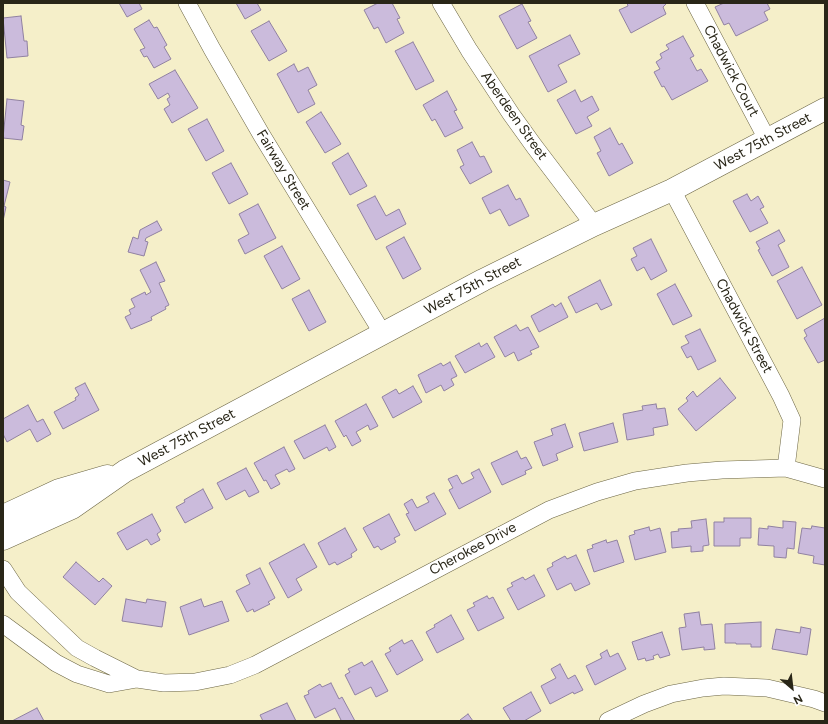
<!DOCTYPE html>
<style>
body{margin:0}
#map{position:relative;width:828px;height:724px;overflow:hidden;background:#f5efc9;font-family:Figtree,sans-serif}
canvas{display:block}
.frame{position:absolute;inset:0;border:4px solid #292618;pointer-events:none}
.north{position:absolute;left:772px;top:668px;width:40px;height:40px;-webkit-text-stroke:3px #fff;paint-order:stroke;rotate:152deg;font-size:11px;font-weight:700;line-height:16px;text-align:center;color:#292618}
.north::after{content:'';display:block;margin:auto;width:14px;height:18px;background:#292618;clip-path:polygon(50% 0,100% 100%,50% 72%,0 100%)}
</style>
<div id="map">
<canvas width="828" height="724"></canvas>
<div class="frame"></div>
<div class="north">N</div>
</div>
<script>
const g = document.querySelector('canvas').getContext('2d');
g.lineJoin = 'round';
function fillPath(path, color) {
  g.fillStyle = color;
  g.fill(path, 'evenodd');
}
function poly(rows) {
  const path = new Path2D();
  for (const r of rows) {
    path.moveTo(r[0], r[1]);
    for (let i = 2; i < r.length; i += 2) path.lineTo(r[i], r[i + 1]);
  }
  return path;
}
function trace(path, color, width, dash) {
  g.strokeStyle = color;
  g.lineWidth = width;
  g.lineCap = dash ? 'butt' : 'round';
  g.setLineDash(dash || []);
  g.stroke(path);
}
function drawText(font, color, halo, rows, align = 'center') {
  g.font = font + ' Figtree,sans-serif';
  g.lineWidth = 3;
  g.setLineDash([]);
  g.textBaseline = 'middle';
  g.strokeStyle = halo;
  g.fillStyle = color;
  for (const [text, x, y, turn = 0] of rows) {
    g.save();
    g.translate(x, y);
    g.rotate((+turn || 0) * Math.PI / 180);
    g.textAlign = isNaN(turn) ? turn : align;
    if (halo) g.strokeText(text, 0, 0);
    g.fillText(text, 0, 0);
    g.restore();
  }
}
const building = poly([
 [119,3,139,3,142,9,127,17,119,3],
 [236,3,257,3,261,10,245,19,236,3],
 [378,3,392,3,400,18,397,19,404,33,386,43,378,27,374,29,364,10,378,3],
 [627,3,667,3,663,7,666,14,631,33,619,10,628,6,627,3],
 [724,3,767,3,770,9,764,12,768,20,736,36,729,23,724,25,715,7,724,3],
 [522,4,531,21,528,22,537,38,517,49,499,16,522,4],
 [21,16,24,41,27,41,28,56,7,58,3,18,21,16],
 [149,20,154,28,157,27,167,45,164,47,171,59,154,68,147,56,144,57,140,50,145,48,134,29,149,20],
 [269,21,287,51,269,61,251,31,269,21],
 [570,35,580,54,558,65,567,82,548,92,529,56,570,35],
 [683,36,694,56,690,58,697,71,701,69,708,81,672,100,664,86,662,87,654,72,660,69,656,62,662,58,660,54,669,49,666,45,683,36],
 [413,42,434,81,416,90,395,51,413,42],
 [294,64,298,72,308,67,317,85,308,90,315,104,298,113,277,74,294,64],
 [175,70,198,108,172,123,164,109,170,105,167,99,170,97,168,93,158,99,149,84,175,70],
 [575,90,581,102,592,96,599,110,587,117,592,126,576,134,557,100,575,90],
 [447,91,457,110,454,111,463,128,445,137,435,119,432,121,423,105,447,91],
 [7,99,24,101,21,125,24,126,22,140,3,138,7,99],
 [321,112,341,144,325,153,306,122,321,112],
 [207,119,224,151,206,161,188,129,207,119],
 [610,128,619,145,622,143,633,163,609,176,597,153,601,151,594,137,610,128],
 [472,142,480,157,484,156,492,172,470,184,460,167,464,165,457,150,472,142],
 [348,153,367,186,350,195,332,163,348,153],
 [231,163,248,194,229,204,212,173,231,163],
 [3,180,10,182,4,206,6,207,3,221,3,180],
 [508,185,516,200,520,198,529,216,509,226,500,209,490,214,482,198,508,185],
 [747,194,751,201,758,196,764,207,760,209,768,223,750,232,733,201,747,194],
 [375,196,386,216,399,209,406,224,376,240,357,205,375,196],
 [258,204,276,238,245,254,238,240,249,234,239,214,258,204],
 [157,221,162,230,146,238,145,241,148,242,144,256,128,252,133,237,138,239,140,230,157,221],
 [779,230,785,241,778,245,789,267,772,276,758,250,760,249,756,242,779,230],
 [404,237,421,269,403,279,386,247,404,237],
 [651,239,667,271,651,280,644,267,637,271,631,259,637,256,633,248,651,239],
 [282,246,300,279,282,289,264,256,282,246],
 [156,262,165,281,159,283,169,305,165,307,166,309,151,317,152,320,131,329,125,317,131,314,129,310,135,307,131,299,145,292,146,295,151,292,140,270,156,262],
 [802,267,822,305,797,319,777,281,802,267],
 [600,280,612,305,601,310,597,303,576,313,568,297,600,280],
 [675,284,692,316,673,325,657,294,675,284],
 [309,290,326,322,309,331,292,299,309,290],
 [561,303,568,317,539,332,531,316,553,304,555,307,561,303],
 [825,318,825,360,818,363,804,338,807,336,804,330,825,318],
 [516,325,520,331,528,327,539,347,530,351,532,354,518,361,514,352,505,357,494,337,516,325],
 [700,329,716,361,698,370,691,356,687,358,681,347,689,343,685,336,700,329],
 [479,343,481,347,487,343,495,357,465,373,455,356,479,343],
 [450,362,457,376,451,379,454,385,444,391,441,385,426,393,418,375,441,363,443,366,450,362],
 [720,378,736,398,696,431,678,409,688,401,686,398,693,391,697,397,720,378],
 [85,383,99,410,63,429,54,412,76,400,75,398,79,395,75,388,85,383],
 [413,386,422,402,393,418,382,397,396,389,399,394,413,386],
 [366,404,378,426,370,430,368,425,356,432,361,441,352,446,346,435,344,437,335,421,366,404],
 [656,404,657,409,665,408,668,425,653,428,654,435,627,440,623,414,643,410,642,406,656,404],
 [28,405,37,422,43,419,51,434,37,442,30,429,7,442,3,434,3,419,28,405],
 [613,423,618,442,584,451,579,433,613,423],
 [565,424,573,447,556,454,558,460,543,466,534,442,553,435,551,429,565,424],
 [325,425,336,447,329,451,327,447,304,459,294,441,325,425],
 [284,447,295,469,289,472,287,469,275,475,280,484,271,489,266,480,264,481,254,463,284,447],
 [517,451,521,459,526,457,532,468,525,471,526,474,502,485,491,463,517,451],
 [246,468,259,492,249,497,245,490,226,500,217,483,246,468],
 [479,469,491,492,459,509,449,490,453,488,448,479,457,475,462,484,474,478,471,473,479,469],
 [203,489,213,508,185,523,176,507,185,502,184,500,203,489],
 [434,493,446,514,415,531,406,514,409,513,404,504,412,499,417,508,429,502,426,497,434,493],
 [152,514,161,531,157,534,160,540,151,545,147,539,127,550,117,533,152,514],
 [389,514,400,535,394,538,396,542,381,550,378,546,374,548,363,528,389,514],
 [724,518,751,518,751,538,740,538,740,546,714,546,714,522,724,522,724,518],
 [706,519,709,545,703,546,703,551,691,552,691,546,672,548,671,532,679,531,678,529,692,528,691,521,706,519],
 [783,521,796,522,794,549,787,548,786,558,774,557,774,546,758,545,759,528,768,529,768,526,783,528,783,521],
 [812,526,825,528,825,565,813,563,814,556,798,553,802,528,811,529,812,526],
 [649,527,650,531,660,528,666,552,635,560,629,536,635,534,634,531,649,527],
 [345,528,357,550,351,554,352,557,337,565,335,562,329,565,318,543,345,528],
 [606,540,607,543,617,540,624,562,594,572,587,550,593,548,592,545,606,540],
 [304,544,317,567,296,579,302,590,288,598,269,563,304,544],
 [576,555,590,584,575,591,571,583,557,590,547,569,553,566,552,563,565,556,567,559,576,555],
 [76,562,99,582,103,578,112,586,95,605,63,577,76,562],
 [260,568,275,598,268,602,270,604,254,612,253,609,247,612,236,591,250,584,246,575,260,568],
 [534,575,545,596,518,610,507,589,513,586,511,583,523,577,525,580,534,575],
 [487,596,489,599,493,597,504,618,478,631,467,610,475,606,473,603,487,596],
 [126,599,146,603,147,599,166,602,162,627,122,621,126,599],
 [201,599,204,607,222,601,229,621,189,635,180,607,201,599],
 [699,612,701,625,712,624,715,649,704,650,704,647,682,650,679,628,686,627,684,614,699,612],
 [451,615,464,639,437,653,426,632,435,627,434,625,451,615],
 [761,622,761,647,751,647,751,644,736,644,736,643,725,643,725,624,761,622],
 [801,627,811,629,807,655,772,649,776,629,800,633,801,627],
 [662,632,670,655,660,658,658,654,653,656,654,659,646,661,645,658,638,660,632,642,662,632],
 [402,640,404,644,412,640,423,660,397,675,385,654,391,651,389,648,402,640],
 [607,650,610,657,618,653,626,669,595,685,586,666,602,658,600,654,607,650],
 [372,661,388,691,376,697,371,687,355,695,345,675,350,672,348,669,362,662,364,666,372,661],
 [560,664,568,679,575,675,583,690,574,694,573,692,550,704,541,686,556,678,551,669,560,664],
 [331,683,339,699,342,697,355,721,339,721,341,720,335,708,315,718,304,696,309,694,308,691,320,684,322,687,331,683],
 [531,692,541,711,524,721,511,721,503,708,531,692],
 [287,703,296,721,263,721,260,715,287,703],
 [37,708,44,721,12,721,37,708],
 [468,714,473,721,460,721,460,720,468,714]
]);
fillPath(building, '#cbbbdc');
trace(building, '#9081a1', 1);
const minor = poly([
 [187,3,212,49,261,134,383,334],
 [441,3,469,50,511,114,534,146,594,225],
 [695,3,767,139],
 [672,190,781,396,792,420,786,468],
 [3,569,18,592,77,648,95,658,137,679],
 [3,624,56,663,77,674,109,684,137,679,164,683,195,682,230,675,255,665,549,510,597,492,635,481,687,473,722,470,786,468,825,479],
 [608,721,644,704,671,694,703,688,724,686,767,688,814,699,825,703]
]);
const secondary = poly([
 [3,516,59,490,107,476],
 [3,539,72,508,125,471,483,280,594,225,672,190,825,109]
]);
trace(minor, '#6b6544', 18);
trace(secondary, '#6b6544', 23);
trace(minor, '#fff', 17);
trace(secondary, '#fff', 22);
drawText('14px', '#292618', '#fff', [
 ["Chadwick Court",731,71,62],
 ["Aberdeen Street",514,116,55],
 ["West 75th Street",763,142,-28],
 ["Fairway Street",283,170,59],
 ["West 75th Street",473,286,-28],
 ["Chadwick Street",744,326,62],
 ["West 75th Street",187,438,-28],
 ["Cherokee Drive",473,549,-28]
]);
</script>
